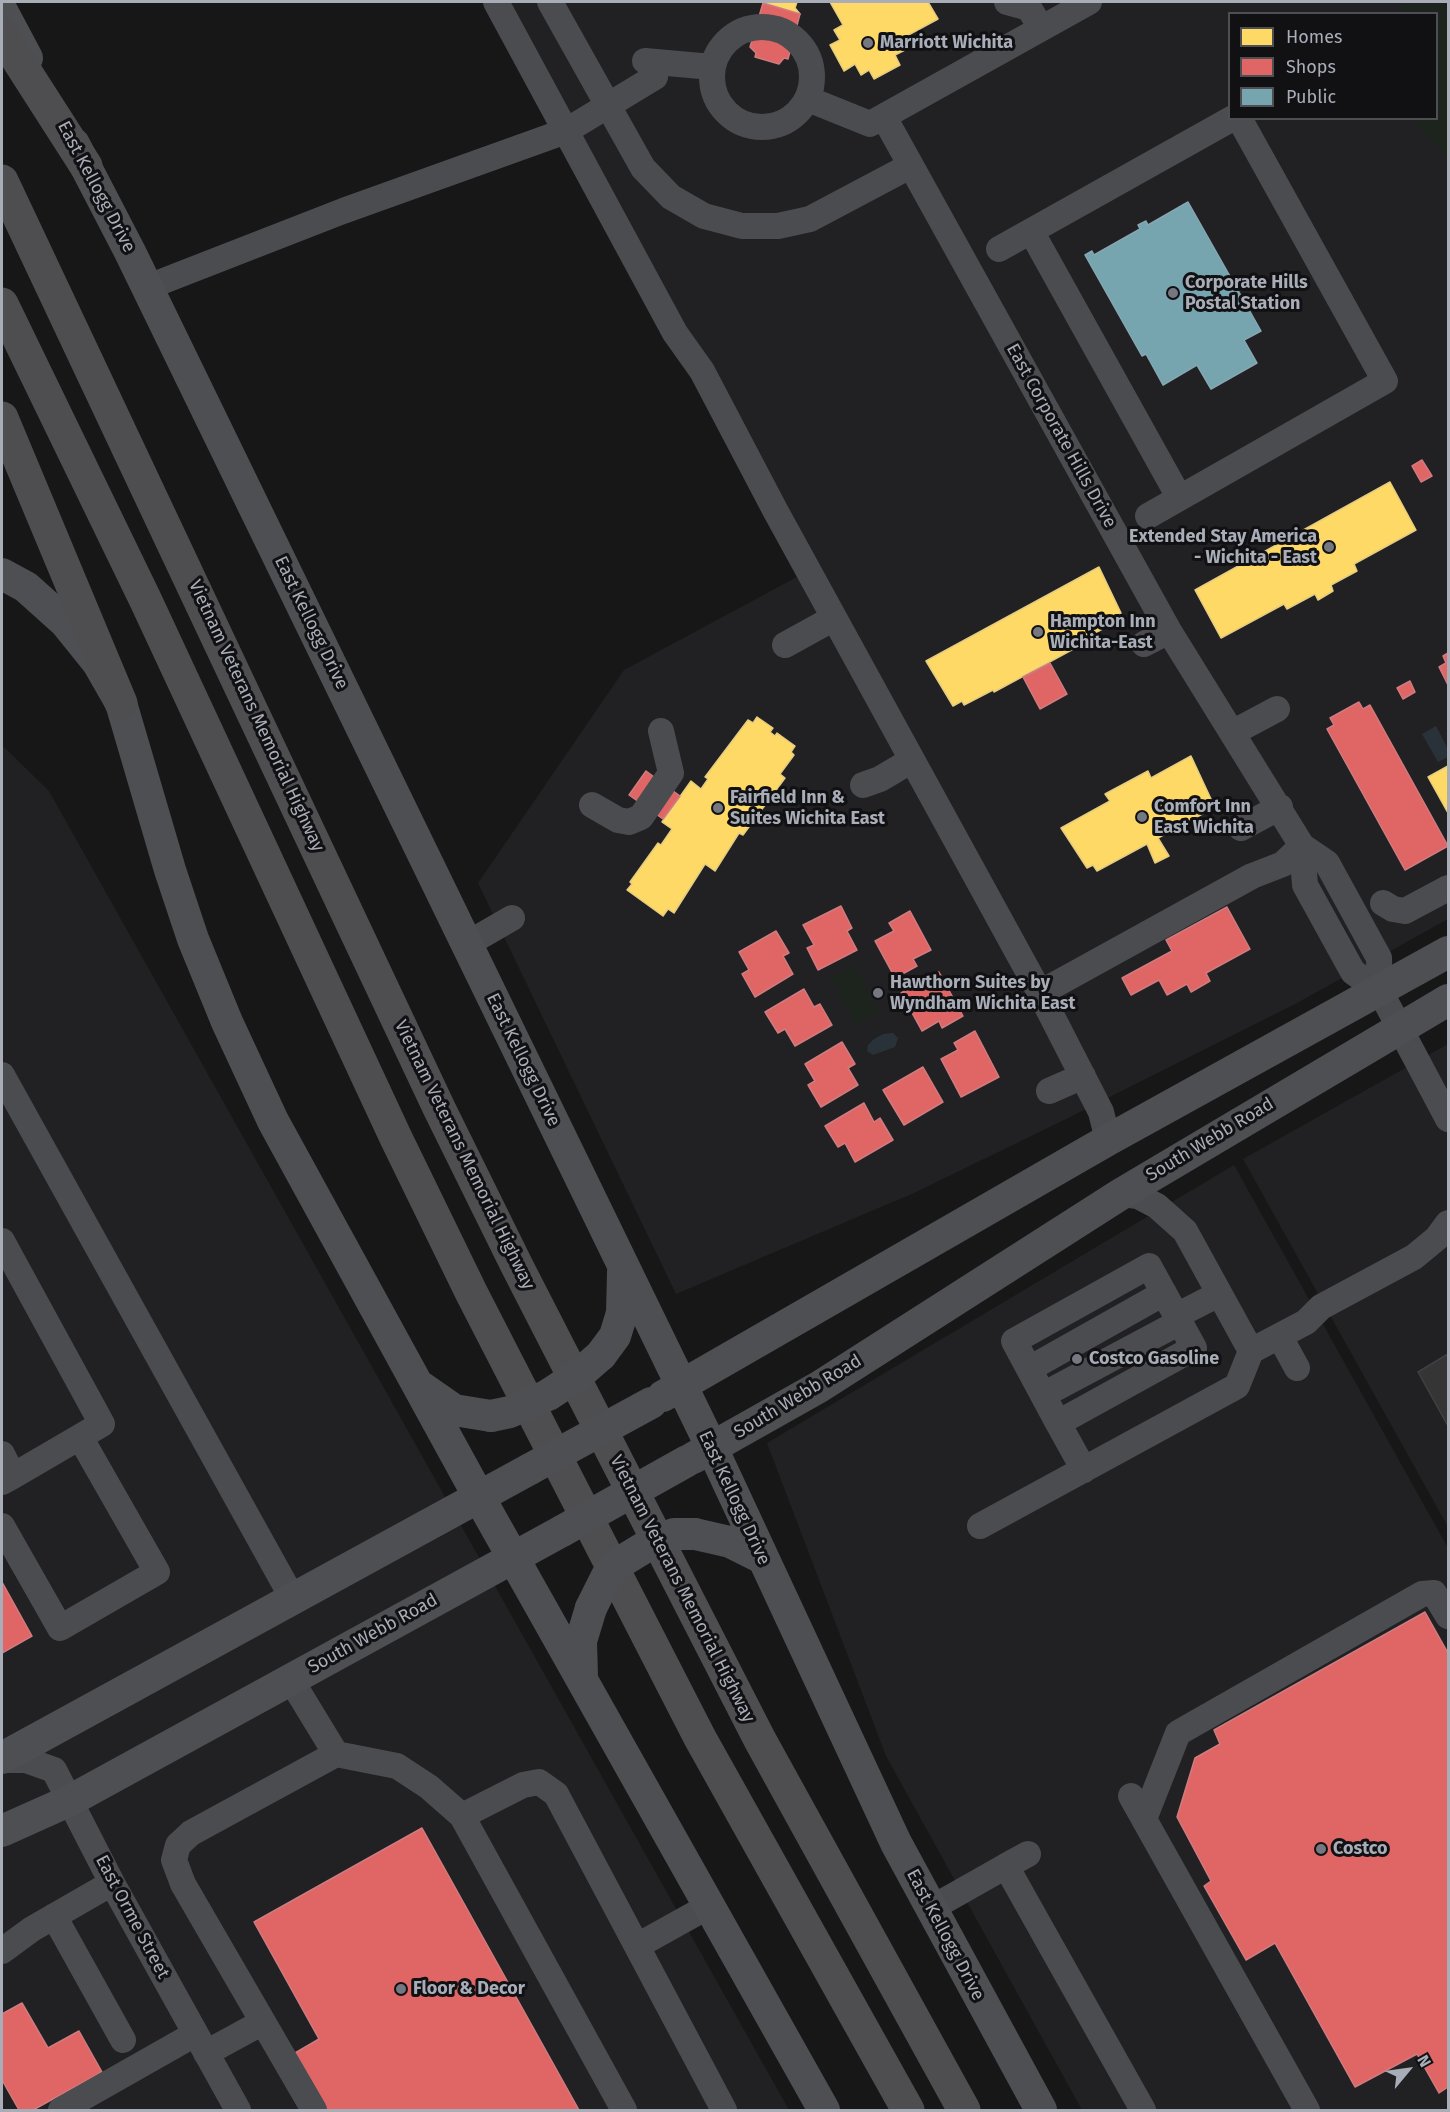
<!DOCTYPE html>
<style>
body{margin:0}
#map{position:relative;width:1450px;height:2112px;overflow:hidden;background:#171717;font-family:"Fira Sans",sans-serif}
canvas{display:block}
.frame{position:absolute;inset:0;border:3px solid #a8adb8;pointer-events:none}
.legend{position:absolute;left:1228px;top:12px;width:210px;height:108px;box-sizing:border-box;background:#111113;border:2px solid #4d4f55;margin:0;padding:8px 10px;list-style:none;font-size:18px;color:#a8adb8}
.legend li{display:flex;align-items:center;gap:12px;height:30px}
.legend b{width:30px;border:2px solid #4d4f55}
.north{position:absolute;left:1378px;top:2040px;width:60px;height:60px;-webkit-text-stroke:4px #111113;paint-order:stroke;rotate:61deg;font-size:16px;font-weight:700;line-height:24px;text-align:center;color:#a8adb8}
.north::after{content:'';display:block;margin:auto;width:21px;height:27px;background:#a8adb8;clip-path:polygon(50% 0,100% 100%,50% 72%,0 100%)}
</style>
<div id="map">
<canvas width="1450" height="2112"></canvas>
<div class="frame"></div>
<ul class="legend">
<li><b style="height:16px;background:#ffd966"></b>Homes</li>
<li><b style="height:16px;background:#e06666"></b>Shops</li>
<li><b style="height:16px;background:#76a5af"></b>Public</li>
</ul>
<div class="north">N</div>
</div>
<script>
const g = document.querySelector('canvas').getContext('2d');
g.lineJoin = 'round';
function fillPath(path, color) {
  g.fillStyle = color;
  g.fill(path, 'evenodd');
}
function poly(rows) {
  const path = new Path2D();
  for (const r of rows) {
    if (r.length === 3) {
      path.moveTo(r[0] + r[2], r[1]);
      path.arc(r[0], r[1], r[2], 0, 2 * Math.PI);
      continue;
    }
    path.moveTo(r[0], r[1]);
    for (let i = 2; i < r.length; i += 2) path.lineTo(r[i], r[i + 1]);
  }
  return path;
}
function trace(path, color, width, dash) {
  g.strokeStyle = color;
  g.lineWidth = width;
  g.lineCap = dash ? 'butt' : 'round';
  g.setLineDash(dash || []);
  g.stroke(path);
}
function drawText(font, color, halo, rows, align = 'center') {
  g.font = font + ' "Fira Sans",sans-serif';
  g.lineWidth = 6;
  g.setLineDash([]);
  g.textBaseline = 'middle';
  g.strokeStyle = halo;
  g.fillStyle = color;
  for (const [text, x, y, turn = 0] of rows) {
    g.save();
    g.translate(x, y);
    g.rotate((+turn || 0) * Math.PI / 180);
    g.textAlign = isNaN(turn) ? turn : align;
    if (halo) g.strokeText(text, 0, 0);
    g.fillText(text, 0, 0);
    g.restore();
  }
}
fillPath(poly([
 [494,2,1448,2,1448,919,1297,1003,1060,1122,914,1193,676,1294,478,883,624,670,808,571],
 [1230,14,1436,14,1436,118,1230,118],
 [2,745,49,791,789,2110,2,2110],
 [1448,1044,1448,1527,1243,1159],
 [1234,1165,1448,1548,1448,2110,1082,2110,886,1756,767,1443]
]), '#212123');
fillPath(poly([
 [1401,2,1448,2,1448,158,1419,129,1414,119,1436,118,1436,14,1403,13],
 [855,965,880,1012,856,1025,831,978]
]), '#1d241e');
fillPath(poly([
 [1436,726,1448,749,1448,757,1438,762,1422,734],
 [893,1033,898,1038,895,1047,873,1055,867,1051,868,1045,874,1039,883,1034]
]), '#2a3239');
const homes = poly([
 [768,2,797,2,795,8,800,14,763,3,768,2],
 [830,2,928,2,938,19,899,40,905,50,895,55,900,65,874,79,869,70,861,75,855,64,844,71,830,45,840,40,834,30,843,25,830,2],
 [1390,482,1416,530,1354,564,1357,571,1331,585,1333,591,1318,600,1315,594,1287,609,1284,604,1221,638,1195,590,1390,482],
 [1099,567,1121,613,1114,616,1117,621,1077,643,1079,646,994,692,993,690,964,705,962,701,953,706,926,661,1099,567],
 [757,717,773,728,770,732,775,736,777,733,795,746,791,752,794,755,780,774,785,778,743,835,739,833,715,871,705,864,674,913,668,909,663,916,627,890,632,884,630,882,658,843,661,845,672,829,662,822,691,781,701,789,708,779,705,777,748,720,753,723,757,717],
 [1191,756,1211,799,1204,803,1208,811,1158,838,1169,856,1155,863,1147,844,1097,871,1093,865,1087,868,1061,828,1110,801,1105,794,1148,771,1151,778,1191,756],
 [1448,766,1448,813,1428,777,1448,766]
]);
fillPath(homes, '#ffd966');
trace(homes, '#e5cc7f', 1.5);
const shops = poly([
 [763,3,800,14,788,59,784,58,779,64,755,57,756,53,750,47,763,3],
 [1422,460,1432,476,1421,482,1412,466,1422,460],
 [1448,653,1448,685,1439,667,1446,663,1443,656,1448,653],
 [1050,663,1067,694,1040,709,1023,677,1050,663],
 [1410,681,1415,692,1403,699,1397,688,1410,681],
 [1359,702,1363,709,1370,705,1448,846,1405,870,1327,729,1334,725,1330,718,1359,702],
 [646,771,680,796,663,819,629,795,646,771],
 [841,906,852,928,847,931,857,950,818,970,807,948,814,945,803,925,841,906],
 [1227,907,1250,949,1206,973,1210,981,1191,992,1187,984,1167,995,1159,980,1131,995,1122,978,1172,951,1166,940,1227,907],
 [910,911,931,950,913,959,917,966,895,978,875,941,894,931,889,923,910,911],
 [776,931,789,953,783,956,793,974,755,997,742,974,749,970,739,952,776,931],
 [939,972,963,1016,942,1028,939,1021,922,1031,901,993,939,972],
 [804,989,814,1007,820,1004,832,1025,795,1046,785,1029,778,1033,765,1012,804,989],
 [975,1031,999,1077,961,1097,941,1059,958,1050,954,1043,975,1031],
 [842,1042,855,1064,848,1068,858,1085,821,1107,808,1085,815,1081,805,1064,842,1042],
 [923,1067,943,1102,904,1125,883,1090,923,1067],
 [864,1103,874,1122,880,1118,893,1140,855,1162,845,1143,838,1147,825,1126,864,1103],
 [2,1582,32,1636,2,1653,2,1582],
 [1425,1612,1448,1653,1448,2087,1439,2093,1417,2054,1355,2087,1275,1943,1246,1960,1204,1886,1211,1881,1177,1817,1195,1758,1220,1744,1214,1730,1425,1612],
 [422,1828,579,2110,327,2110,295,2053,319,2039,254,1922,422,1828],
 [22,2003,48,2048,79,2031,102,2072,33,2110,19,2110,2,2080,2,2014,22,2003]
]);
fillPath(shops, '#e06666');
trace(shops, '#cf7b7f', 1.5);
const public = poly([
 [1188,202,1261,331,1244,340,1257,363,1211,389,1197,365,1163,385,1146,354,1142,356,1085,255,1092,251,1094,255,1140,229,1138,225,1146,221,1148,225,1188,202]
]);
fillPath(public, '#76a5af');
trace(public, '#85a7b2', 1.5);
const building = poly([
 [1448,1354,1448,1426,1418,1372,1448,1354]
]);
fillPath(building, '#353536');
trace(building, '#3f4043', 1.5);
trace(poly([
 [496,2,675,333,702,371,775,510,1040,993,1101,1112,1108,1140],
 [550,2,643,168,671,197,704,216,742,226,778,226,810,219,910,166],
 [1007,2,1029,8,1041,28],
 [762,77,50],
 [645,61,712,67],
 [808,99,870,124,1089,2],
 [884,117,1169,631,1302,846,1305,885,1353,972,1380,991,1448,1119],
 [1031,231,1179,497],
 [999,249,1233,118],
 [148,287,343,211,566,131,655,77],
 [1148,516,1385,381,1239,118],
 [1144,644,1169,631],
 [785,645,834,618],
 [1232,733,1277,709],
 [863,785,880,779,912,760],
 [592,805,618,820,629,822,641,817,671,773,661,731],
 [1241,828,1280,807],
 [1302,846,1327,863,1379,958,1380,991],
 [1383,903,1393,909,1405,911,1448,888],
 [467,944,512,918],
 [1040,993,1252,876,1283,864,1302,846],
 [2,1075,293,1599],
 [1049,1091,1083,1076],
 [1121,1194,1138,1196,1157,1206,1185,1231,1251,1351],
 [2,1241,102,1424,13,1476],
 [1176,1316,1219,1294],
 [1280,1337,1297,1368],
 [1029,1369,1164,1293],
 [1043,1395,1180,1322],
 [1058,1423,1014,1341,1149,1266,1194,1348,1058,1423,1084,1470],
 [2,1454,13,1476,2,1482],
 [2,1526,60,1628,157,1572,80,1437],
 [980,1526,1237,1386,1251,1351,1306,1322,1321,1307,1414,1257,1437,1238,1448,1223],
 [291,1680,336,1754],
 [2,1760,26,1760,54,1770,112,1883,238,2110],
 [1131,1796,1307,2110],
 [462,1816,523,1785,539,1782,556,1794,724,2110],
 [1144,1819,1178,1733,1422,1594,1434,1593,1448,1616],
 [1006,1866,1028,1854],
 [930,1909,1006,1866,1143,2110],
 [54,1916,123,2040],
 [637,1946,709,1906],
 [2,1951,32,1929,112,1883],
 [206,2053,263,2022],
 [61,2110,195,2034],
 [314,2110,183,1884,174,1860,178,1845,191,1833,336,1754,397,1766,429,1787,462,1816,624,2110]
]), '#4b4c50', 26);
trace(poly([
 [2,11,27,58],
 [74,144,130,252,712,1448,896,1843,1041,2110],
 [2,574,26,587,65,622,98,663,121,703,170,870,193,939,227,1022,273,1121,479,1497,824,2110],
 [601,1355,615,1336,622,1313,623,1272],
 [421,1387,454,1410,491,1416],
 [663,1396,1108,1140,1448,952],
 [693,1458,819,1387,1121,1194,1448,1000],
 [695,1534,730,1542,762,1558],
 [582,1677,581,1641,591,1608],
 [2,1758,530,1469],
 [2,1831,71,1800,562,1531]
]), '#4d4f52', 32);
trace(poly([
 [2,35,86,166],
 [2,181,439,1108,517,1266,760,1740,964,2110],
 [2,304,146,601,396,1138,471,1292,700,1738,908,2110],
 [2,418,121,703]
]), '#4e4e51', 33);
trace(poly([
 [491,1416,510,1412,548,1395,577,1376,601,1355],
 [530,1469,651,1403],
 [562,1531,687,1461],
 [591,1608,607,1576,619,1563,655,1541,674,1534,695,1534]
]), '#4d4f52', 32);
for (const [x, y, r, color] of [
 [868,43,6,"#757880"],
 [1173,293,6,"#757880"],
 [1329,547,6,"#757880"],
 [1038,632,6,"#757880"],
 [718,808,6,"#757880"],
 [1142,817,6,"#757880"],
 [878,993,6,"#757880"],
 [1077,1359,6,"#757880"],
 [1321,1849,6,"#757880"],
 [401,1989,6,"#757880"]
]) {
  const dot = new Path2D();
  dot.arc(x, y, r, 0, 2 * Math.PI);
  g.fillStyle = color;
  g.fill(dot);
  trace(dot, '#111113', 2);
}
drawText('bold 18px', '#a8adb8', '#111113', [
 ["Marriott Wichita",880,43],
 ["Corporate Hills",1185,283],
 ["Postal Station",1185,304],
 ["Extended Stay America",1317,537,"right"],
 ["- Wichita - East",1317,558,"right"],
 ["Hampton Inn",1050,622],
 ["Wichita-East",1050,643],
 ["Fairfield Inn &",730,798],
 ["Suites Wichita East",730,819],
 ["Comfort Inn",1154,807],
 ["East Wichita",1154,828],
 ["Hawthorn Suites by",890,983],
 ["Wyndham Wichita East",890,1004],
 ["Costco Gasoline",1089,1359],
 ["Costco",1333,1849],
 ["Floor & Decor",413,1989]
], 'left');
drawText('18px', '#a8adb8', '#111113', [
 ["East Kellogg Drive",96,187,62],
 ["East Corporate Hills Drive",1061,436,61],
 ["East Kellogg Drive",311,623,64],
 ["Vietnam Veterans Memorial Highway",256,716,65],
 ["East Kellogg Drive",523,1060,64],
 ["South Webb Road",1210,1140,-31],
 ["Vietnam Veterans Memorial Highway",464,1155,64],
 ["South Webb Road",798,1397,-31],
 ["East Kellogg Drive",734,1498,65],
 ["Vietnam Veterans Memorial Highway",682,1589,63],
 ["South Webb Road",373,1634,-29],
 ["East Orme Street",132,1917,62],
 ["East Kellogg Drive",945,1935,62]
]);
</script>
